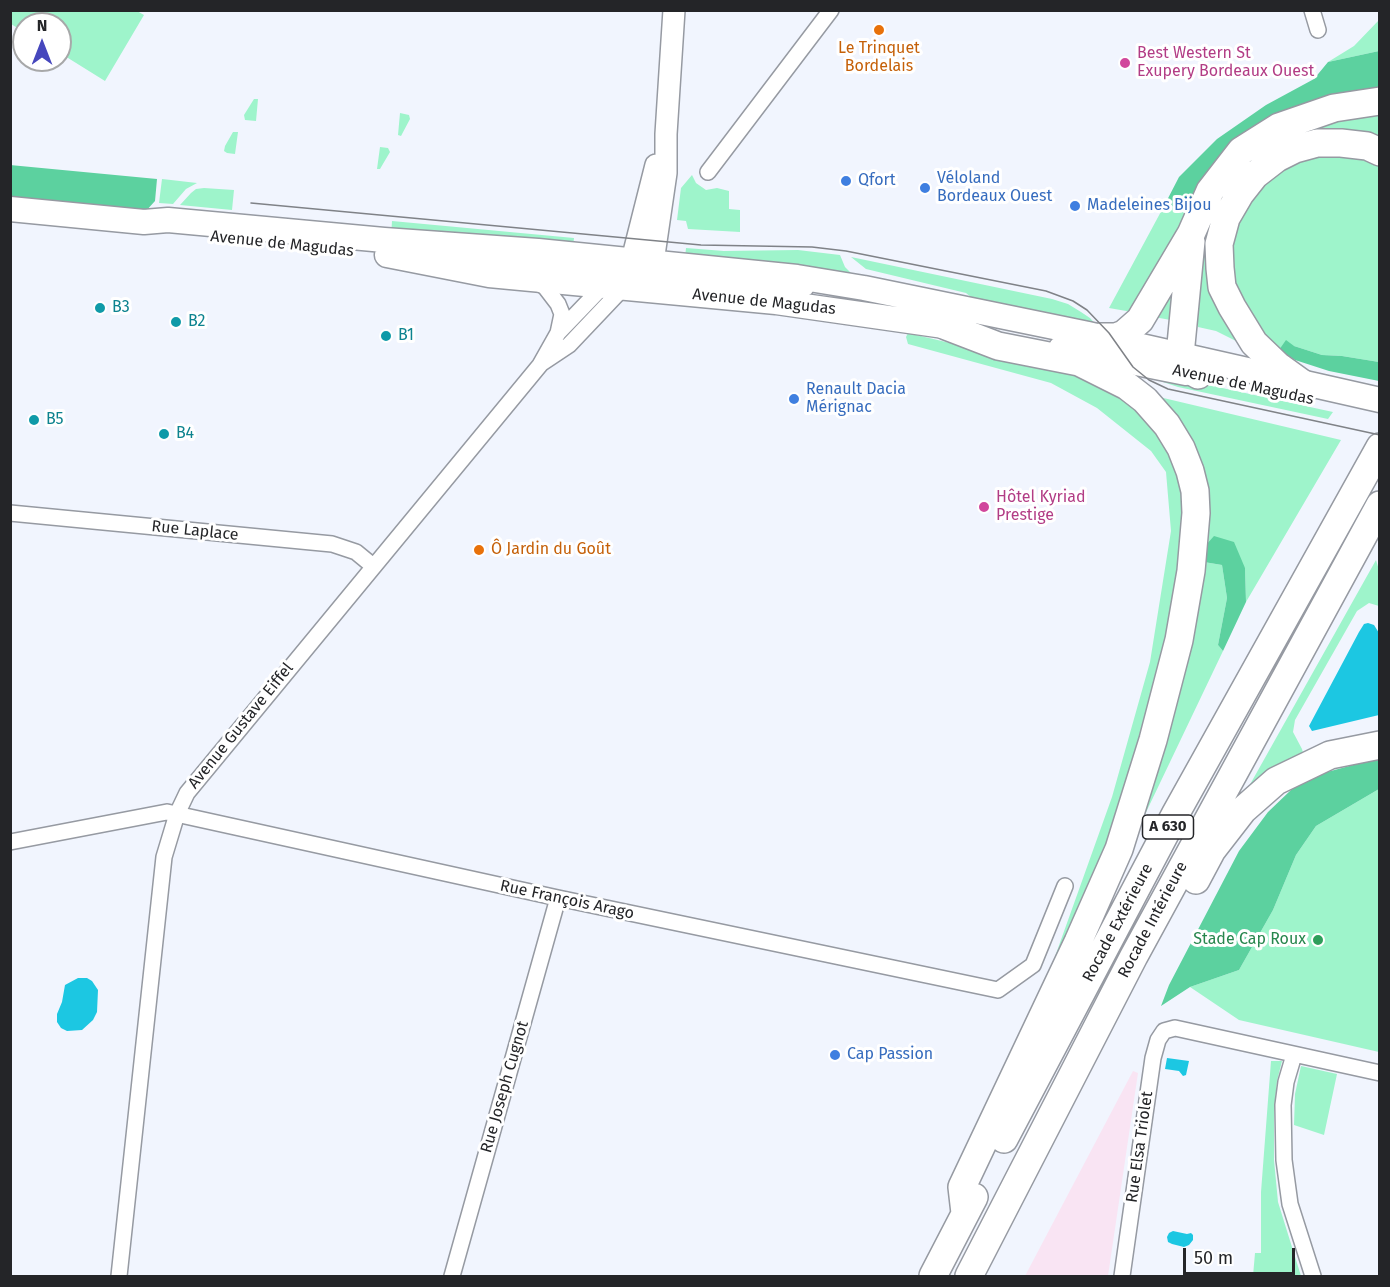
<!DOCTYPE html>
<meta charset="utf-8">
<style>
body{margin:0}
#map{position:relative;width:1390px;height:1287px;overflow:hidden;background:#f1f5fe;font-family:"Fira Sans",sans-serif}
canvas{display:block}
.frame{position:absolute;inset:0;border:12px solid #242528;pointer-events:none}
.north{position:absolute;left:12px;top:12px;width:60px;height:60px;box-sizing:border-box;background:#fff;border:2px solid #a7a8a9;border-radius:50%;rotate:0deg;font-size:16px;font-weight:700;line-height:24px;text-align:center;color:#242528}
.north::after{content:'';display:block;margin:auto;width:21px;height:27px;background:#4647bd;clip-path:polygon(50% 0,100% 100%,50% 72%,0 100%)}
.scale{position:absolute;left:1183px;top:1248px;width:112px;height:27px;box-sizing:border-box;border:3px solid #242528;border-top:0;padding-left:8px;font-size:18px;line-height:21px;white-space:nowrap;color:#242528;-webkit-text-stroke:4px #fff;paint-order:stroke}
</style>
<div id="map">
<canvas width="1390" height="1287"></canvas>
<div class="frame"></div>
<div class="north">N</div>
<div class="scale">50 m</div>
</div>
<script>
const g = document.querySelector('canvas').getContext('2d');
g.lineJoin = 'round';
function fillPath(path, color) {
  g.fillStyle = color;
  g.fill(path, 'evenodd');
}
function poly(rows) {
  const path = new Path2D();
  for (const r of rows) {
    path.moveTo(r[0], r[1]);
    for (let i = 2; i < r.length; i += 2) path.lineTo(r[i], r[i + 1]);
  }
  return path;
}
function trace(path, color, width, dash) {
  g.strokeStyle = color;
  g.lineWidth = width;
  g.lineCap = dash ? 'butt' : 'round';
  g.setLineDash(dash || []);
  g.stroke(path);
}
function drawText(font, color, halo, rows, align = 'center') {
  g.font = font + ' "Fira Sans",sans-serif';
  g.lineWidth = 6;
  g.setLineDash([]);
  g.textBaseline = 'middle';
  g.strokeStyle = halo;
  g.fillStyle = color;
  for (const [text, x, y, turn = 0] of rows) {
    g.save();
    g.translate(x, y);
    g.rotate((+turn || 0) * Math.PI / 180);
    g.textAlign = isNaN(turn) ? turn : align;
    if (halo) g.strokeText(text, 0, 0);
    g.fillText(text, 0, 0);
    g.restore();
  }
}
fillPath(poly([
 [1133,1071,1138,1073,1108,1276,1025,1276]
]), '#f9e4f3');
fillPath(poly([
 [137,11,144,15,105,81,60,53,60,24,24,24,24,32,11,24,11,11],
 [1379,20,1379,51,1328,62,1354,46],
 [254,99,258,99,256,121,245,120,244,115],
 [1379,109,1379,141,1291,144,1214,233,1254,350,1216,331,1198,327,1198,279,1203,240,1216,200,1240,167,1286,135],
 [400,113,409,115,410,119,401,136,398,135],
 [233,132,238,132,235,154,227,153,224,151,225,146],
 [380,147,388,148,390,152,380,169,377,169],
 [1344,154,1379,165,1379,362,1342,356,1322,355,1294,346,1279,350,1264,337,1235,286,1229,259,1235,223,1251,196,1275,172,1305,157],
 [692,175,696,183,706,190,717,188,729,191,729,209,740,210,740,232,688,229,686,221,677,220,681,188],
 [162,179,171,180,197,183,186,189,173,204,159,203],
 [204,188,234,190,232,210,180,205,191,193,196,189],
 [1196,195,1132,312,1109,308,1164,206,1180,205],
 [392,221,574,238,573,247,391,237],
 [686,248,724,251,798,250,840,255,845,267,851,273,863,277,685,258],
 [851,257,1052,299,1068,304,1081,312,1090,318,1099,328,976,301,966,293,866,269],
 [1183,265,1176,321,1154,317],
 [908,333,1089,376,1119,394,1149,420,1174,453,1183,486,1186,529,1162,669,1104,863,1052,965,1112,797,1150,662,1171,531,1166,472,1151,451,1097,408,1051,383,908,344,906,337],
 [1153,373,1333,412,1328,419,1178,387,1160,381],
 [1155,396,1341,440,1246,602,1245,568,1206,545],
 [1376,560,1379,570,1379,606,1369,603,1357,611,1295,720,1293,732,1302,749,1304,757,1243,797],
 [1204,562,1222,565,1227,598,1218,645,1223,651,1128,850],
 [1379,789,1379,1052,1239,1020,1190,987,1239,970,1273,910,1296,855,1316,826],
 [1271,1061,1282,1061,1277,1081,1274,1111,1274,1160,1278,1202,1301,1276,1253,1276,1255,1253,1261,1253,1261,1192],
 [1301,1066,1337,1074,1324,1135,1294,1125,1295,1094]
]), '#9ef4cb');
fillPath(poly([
 [1379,51,1379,87,1307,103,1196,195,1180,206,1164,206,1179,177,1217,139,1266,105,1314,79,1328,62],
 [10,165,157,179,155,201,145,212,11,198],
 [1286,340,1294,346,1322,355,1342,356,1379,362,1379,381,1329,371,1295,360,1279,350],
 [1214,536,1234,542,1245,568,1246,602,1223,651,1218,645,1227,598,1222,565,1204,562,1206,545],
 [1379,758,1379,789,1316,826,1296,855,1273,910,1239,970,1190,987,1161,1006,1169,985,1239,851,1268,812,1291,790,1316,775]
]), '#5cd19f');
fillPath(poly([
 [1368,623,1374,625,1379,633,1379,715,1312,731,1309,726,1359,632,1364,624],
 [78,978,87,978,92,981,98,990,97,1012,93,1020,82,1030,67,1031,61,1028,57,1022,57,1014,62,1002,65,985],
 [1167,1058,1189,1061,1186,1075,1183,1076,1179,1071,1165,1069],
 [1173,1231,1187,1234,1191,1233,1193,1235,1193,1240,1189,1245,1184,1247,1172,1244,1168,1242,1167,1237,1169,1233]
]), '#1cc7e2');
const street = poly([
 [1312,10,1318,30],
 [708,172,831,10],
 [619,281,638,275,761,287,806,288],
 [536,282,545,287,558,304,562,314,558,333],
 [542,363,569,345,624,287],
 [10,513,332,544,356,552,373,566],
 [10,842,167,812,558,898,998,990,1033,965,1065,886],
 [1294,1055,1286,1082,1283,1105,1284,1160,1290,1204,1313,1276],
 [119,1276,164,857,177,814,187,793,540,365,558,333,607,282],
 [452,1276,558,898],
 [1122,1276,1153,1058,1158,1040,1164,1031,1175,1028,1380,1073]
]);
const secondary = poly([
 [632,260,656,165],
 [653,262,666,173,666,134,674,10],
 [453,264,488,260,628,271]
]);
const primary = poly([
 [10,209,144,222,168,220,384,240,538,251,797,277,864,288,1088,334,1380,400],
 [387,255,489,275,776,302,965,329],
 [1061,348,1186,373]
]);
const highway = poly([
 [1191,241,1180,355,1183,366,1198,375],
 [946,326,998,346,1079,362,1127,386,1145,400,1167,425,1181,448,1190,471,1195,491,1196,513,1191,571,1179,640,1153,740,1119,849,1078,942,962,1187,965,1213],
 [1101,337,1116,337,1124,334,1140,320,1191,234,1210,191,1241,151,1279,127,1334,108,1380,101],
 [1303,384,1278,366,1254,343,1232,307,1222,287,1220,268,1219,244,1226,218,1240,194,1255,175,1277,158,1295,149,1317,143,1341,143,1367,146,1380,152],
 [1196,880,1212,850,1243,810,1276,781,1330,755,1380,745],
 [1004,1139,1176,813,1380,447],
 [933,1276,974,1197],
 [969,1276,1134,956,1380,505]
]);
trace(street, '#969aa2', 18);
trace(secondary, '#969aa2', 24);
trace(primary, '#969aa2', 27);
trace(highway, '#969aa2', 30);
trace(street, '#fff', 15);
trace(secondary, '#fff', 21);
trace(primary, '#fff', 24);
trace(highway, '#fff', 27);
trace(poly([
 [251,203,701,245,812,247,846,251,1046,291,1073,301,1087,310,1109,333,1133,367,1149,380,1168,389,1380,435]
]), '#7f8287', 1.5);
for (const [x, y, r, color] of [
 [879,30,6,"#e8710a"],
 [1125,63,6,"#d1479c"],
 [846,181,6,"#3f7fe0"],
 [925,188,6,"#3f7fe0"],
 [1075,206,6,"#3f7fe0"],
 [100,308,6,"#0f9aa8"],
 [176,322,6,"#0f9aa8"],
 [386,336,6,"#0f9aa8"],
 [794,399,6,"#3f7fe0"],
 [34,420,6,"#0f9aa8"],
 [164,434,6,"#0f9aa8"],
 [984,507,6,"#d1479c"],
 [479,550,6,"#e8710a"],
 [1318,940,6,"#2e9e5b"],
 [835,1055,6,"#3f7fe0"]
]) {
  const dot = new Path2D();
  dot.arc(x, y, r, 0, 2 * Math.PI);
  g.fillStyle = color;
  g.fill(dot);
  trace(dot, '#fff', 2);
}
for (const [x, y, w] of [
 [1168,827,51]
]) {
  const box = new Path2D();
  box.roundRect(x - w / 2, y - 12, w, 24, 4.5);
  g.fillStyle = '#fff';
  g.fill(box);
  trace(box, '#242528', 1.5);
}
drawText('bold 15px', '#242528', null, [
 ["A 630",1168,827]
]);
drawText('16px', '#c56008', '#fff', [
 ["Le Trinquet",879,49],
 ["Bordelais",879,67],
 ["Ô Jardin du Goût",491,550,"left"]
]);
drawText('16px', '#b23c85', '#fff', [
 ["Best Western St",1137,54],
 ["Exupery Bordeaux Ouest",1137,72],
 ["Hôtel Kyriad",996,498],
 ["Prestige",996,516]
], 'left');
drawText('16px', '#366cbe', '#fff', [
 ["Véloland",937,179],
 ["Bordeaux Ouest",937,197],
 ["Qfort",858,181],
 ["Madeleines Bijou",1087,206],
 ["Renault Dacia",806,390],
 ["Mérignac",806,408],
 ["Cap Passion",847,1055]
], 'left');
drawText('16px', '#242528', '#fff', [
 ["Avenue de Magudas",282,244,6],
 ["Avenue de Magudas",764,302,6],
 ["Avenue de Magudas",1243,385,12],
 ["Rue Laplace",195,531,6],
 ["Avenue Gustave Eiffel",241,726,-51],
 ["Rue François Arago",567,900,12],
 ["Rocade Intérieure",1153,920,-62],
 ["Rocade Extérieure",1118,923,-62],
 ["Rue Joseph Cugnot",505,1087,-74],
 ["Rue Elsa Triolet",1140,1147,-82]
]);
drawText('16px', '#0d838f', '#fff', [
 ["B3",112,308],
 ["B2",188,322],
 ["B1",398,336],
 ["B5",46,420],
 ["B4",176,434]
], 'left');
drawText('16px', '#27864d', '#fff', [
 ["Stade Cap Roux",1306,940]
], 'right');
</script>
